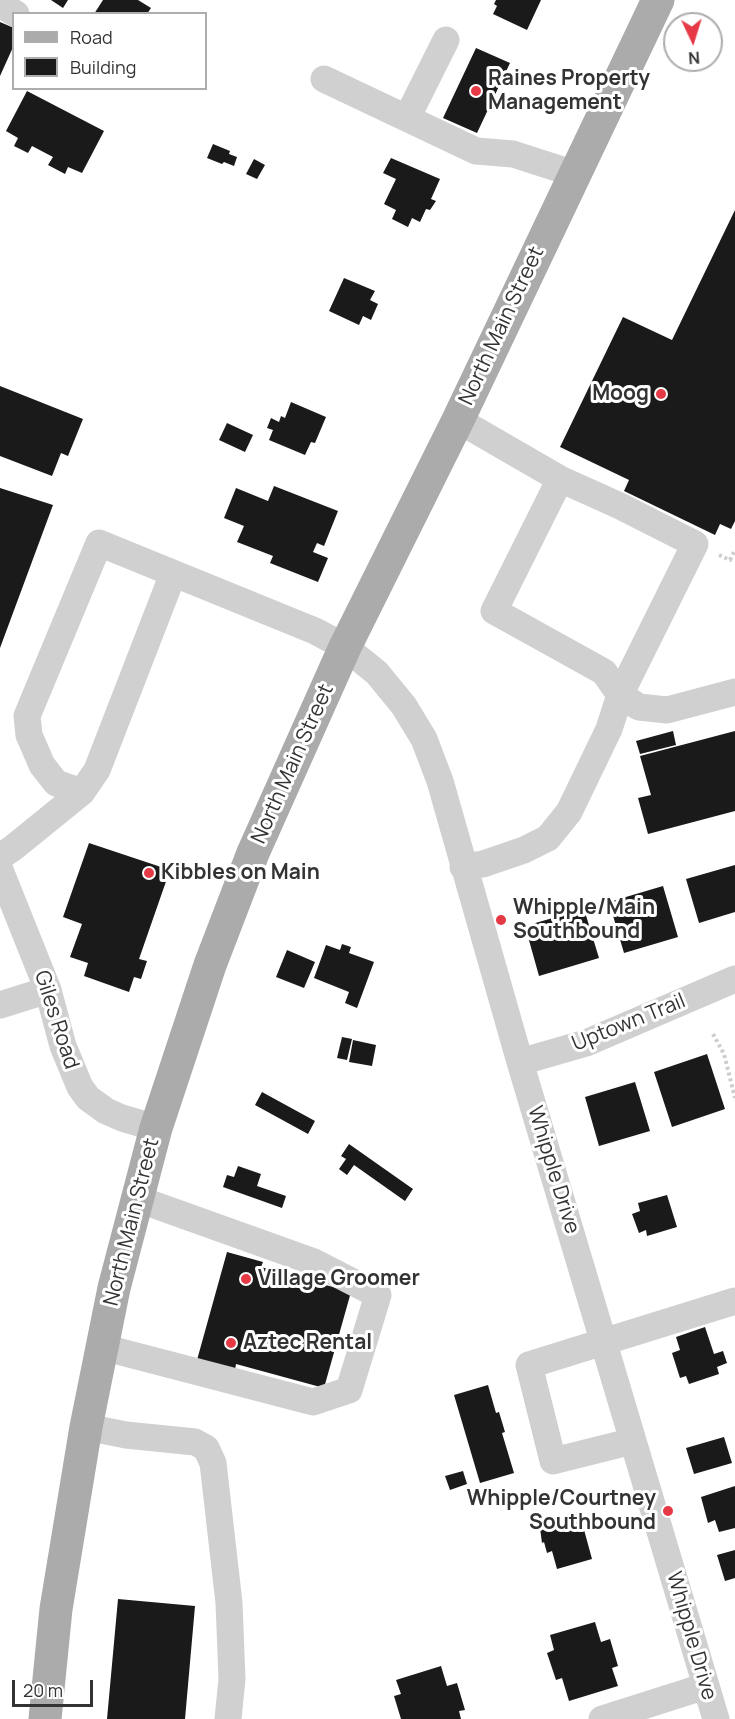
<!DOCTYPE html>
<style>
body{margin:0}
#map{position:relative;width:735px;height:1719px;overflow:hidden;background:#fff;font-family:Manrope,sans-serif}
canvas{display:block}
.legend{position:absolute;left:12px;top:12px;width:195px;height:78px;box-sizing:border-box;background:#fff;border:2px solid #adadad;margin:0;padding:8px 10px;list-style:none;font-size:18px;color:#333}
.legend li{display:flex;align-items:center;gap:12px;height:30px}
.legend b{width:30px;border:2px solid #adadad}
.north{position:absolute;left:663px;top:12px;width:60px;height:60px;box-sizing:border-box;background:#fff;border:2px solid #adadad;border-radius:50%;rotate:176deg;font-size:16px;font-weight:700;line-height:24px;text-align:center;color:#333}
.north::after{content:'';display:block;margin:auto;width:21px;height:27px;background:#e63946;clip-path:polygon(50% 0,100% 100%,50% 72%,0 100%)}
.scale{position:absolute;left:12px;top:1680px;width:81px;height:27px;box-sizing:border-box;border:3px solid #333;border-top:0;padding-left:8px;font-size:18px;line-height:21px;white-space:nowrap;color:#333;-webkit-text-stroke:4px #fff;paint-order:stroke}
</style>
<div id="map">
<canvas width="735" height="1719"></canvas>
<ul class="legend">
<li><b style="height:8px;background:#ababab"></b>Road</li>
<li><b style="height:16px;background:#1a1a1a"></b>Building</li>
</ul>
<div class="north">N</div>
<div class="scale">20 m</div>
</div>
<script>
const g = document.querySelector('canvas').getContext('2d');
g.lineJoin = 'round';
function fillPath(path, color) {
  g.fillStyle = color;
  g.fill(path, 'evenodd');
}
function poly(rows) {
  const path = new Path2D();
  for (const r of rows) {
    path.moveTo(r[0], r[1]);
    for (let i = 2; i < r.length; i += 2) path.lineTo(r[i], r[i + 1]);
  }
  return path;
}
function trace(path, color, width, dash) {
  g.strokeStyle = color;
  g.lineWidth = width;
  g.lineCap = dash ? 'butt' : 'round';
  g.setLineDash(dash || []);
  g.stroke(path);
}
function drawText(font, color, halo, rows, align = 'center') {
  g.font = font + ' Manrope,sans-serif';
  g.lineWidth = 6;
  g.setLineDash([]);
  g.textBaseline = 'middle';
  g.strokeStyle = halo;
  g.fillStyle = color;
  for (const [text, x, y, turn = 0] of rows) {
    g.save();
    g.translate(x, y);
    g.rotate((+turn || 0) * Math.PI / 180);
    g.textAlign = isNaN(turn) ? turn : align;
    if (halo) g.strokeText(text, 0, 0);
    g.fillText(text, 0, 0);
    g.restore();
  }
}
fillPath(poly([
 [51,0,68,0,63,8],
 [103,0,138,0,151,8,147,14,94,14],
 [496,0,541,0,527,30,493,14,497,6,494,4],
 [0,22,14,28,14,45,0,76],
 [476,48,510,63,477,133,443,118],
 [27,91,104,131,82,173,68,167,65,174,48,165,53,157,32,146,28,153,14,146,18,138,6,131],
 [213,144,230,151,229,154,237,157,234,166,224,162,222,164,207,158],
 [391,158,440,179,431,199,436,201,430,210,426,209,420,222,412,218,408,227,392,219,396,210,384,204,396,179,383,173],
 [254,159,265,165,257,179,246,174],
 [735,210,735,521,731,529,720,524,715,535,624,491,629,480,560,447,623,317,672,340],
 [344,278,375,291,370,300,378,304,371,320,363,316,359,325,329,311],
 [0,386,83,419,68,456,61,453,52,476,0,456],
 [291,402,326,417,315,443,311,442,305,455,269,440,273,430,267,428,271,418,279,422,281,416,285,418],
 [227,423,253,435,245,452,219,440],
 [274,486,338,511,324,546,317,543,313,552,328,558,318,582,270,563,273,556,237,542,244,526,224,518,236,488,268,501],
 [0,488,53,505,0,648],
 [673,731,676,745,640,754,636,741],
 [735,731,735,811,648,834,638,798,651,795,640,756],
 [89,843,170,870,139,959,147,961,141,979,134,977,129,992,84,976,88,963,70,957,82,924,63,917],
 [735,865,735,912,699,923,686,879],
 [663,886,678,937,624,953,609,902],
 [584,909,599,958,539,976,525,926],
 [342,944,351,947,349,953,374,962,357,1008,345,1003,349,992,314,978,326,945,340,950],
 [287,950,315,962,304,988,276,977],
 [342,1037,352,1039,347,1060,337,1058],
 [353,1040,376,1045,372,1066,349,1062],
 [707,1054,725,1109,672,1127,654,1072],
 [635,1082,650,1131,599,1146,585,1097],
 [262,1092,315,1121,308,1134,255,1105],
 [349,1144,413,1189,405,1201,354,1165,347,1175,339,1169,346,1159,341,1156],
 [238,1166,261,1174,257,1186,286,1196,282,1208,223,1187,227,1175,234,1177],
 [667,1195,677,1227,647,1236,646,1230,639,1233,632,1214,640,1211,638,1203],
 [227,1252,263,1262,261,1267,351,1292,324,1388,236,1364,235,1370,197,1360],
 [705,1327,714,1354,723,1351,727,1363,717,1367,719,1374,689,1384,686,1376,680,1378,672,1353,680,1350,676,1337],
 [488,1385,496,1413,499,1412,505,1432,502,1433,514,1473,480,1483,454,1395],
 [724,1437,732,1463,694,1474,686,1448],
 [463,1471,467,1484,450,1490,445,1476],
 [735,1486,735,1528,719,1532,715,1520,708,1523,701,1497],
 [580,1515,592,1559,557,1569,552,1551,547,1553,544,1542,542,1543,540,1528,545,1526,545,1524],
 [735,1550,735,1578,725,1581,717,1555],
 [118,1599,195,1606,185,1719,107,1719],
 [595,1622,601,1642,610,1639,618,1666,612,1668,618,1686,569,1701,562,1678,556,1680,547,1653,554,1650,550,1635],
 [441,1666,447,1686,457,1683,465,1710,459,1711,461,1719,401,1719,394,1696,401,1694,396,1680]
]), '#1a1a1a');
trace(poly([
 [719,555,730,560,735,550],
 [713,1034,724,1054,735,1098]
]), '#cdcdcd', 4, [3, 3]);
trace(poly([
 [0,4,16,14],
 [324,79,476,151,513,154,575,174],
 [407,118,446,40],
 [458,420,560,479,620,506,695,544,620,695,609,729,569,812,548,838,524,850,483,864,463,867],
 [560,479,494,611,604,672,620,695,639,707,667,710,735,692],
 [82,792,56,783,42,765,29,735,27,716,99,543,315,631,345,647,377,673,404,706,424,739,440,781,520,1062,716,1719],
 [0,857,13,848,82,792,97,770,173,574],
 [0,870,48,990,63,1046,80,1087,88,1098,106,1111,122,1118,156,1128],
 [0,1005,48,990],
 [520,1062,586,1043,735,979],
 [102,1347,313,1402,349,1390,378,1295,314,1262,138,1199],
 [86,1427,126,1435,195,1442,206,1448,213,1463,229,1603,232,1679,228,1719],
 [633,1441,553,1461,529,1365,735,1301],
 [602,1719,706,1686]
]), '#d0d0d0', 27);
trace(poly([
 [45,1719,56,1609,86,1427,114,1288,156,1128,210,965,253,853,345,647,458,420,658,0]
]), '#ababab', 33);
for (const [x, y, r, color] of [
 [476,91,6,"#e63946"],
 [661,394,6,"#e63946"],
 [149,873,6,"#e63946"],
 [501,920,6,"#e63946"],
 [246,1279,6,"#e63946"],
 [231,1343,6,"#e63946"],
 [668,1511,6,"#e63946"]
]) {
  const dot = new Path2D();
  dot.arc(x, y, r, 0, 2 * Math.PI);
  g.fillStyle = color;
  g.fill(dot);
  trace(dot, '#fff', 2);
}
drawText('bold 21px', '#333', '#fff', [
 ["Raines Property",488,79],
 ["Management",488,103],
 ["Moog",649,394,"right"],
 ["Kibbles on Main",161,873],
 ["Whipple/Main",513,908],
 ["Southbound",513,932],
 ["Village Groomer",258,1279],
 ["Aztec Rental",243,1343],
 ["Whipple/Courtney",656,1499,"right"],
 ["Southbound",656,1523,"right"]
], 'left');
drawText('21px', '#333', '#fff', [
 ["North Main Street",502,326,-65],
 ["North Main Street",293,764,-66],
 ["Giles Road",56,1020,72],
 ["Uptown Trail",629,1023,-22],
 ["Whipple Drive",553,1170,73],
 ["North Main Street",132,1222,-76],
 ["Whipple Drive",691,1636,74]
]);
</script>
